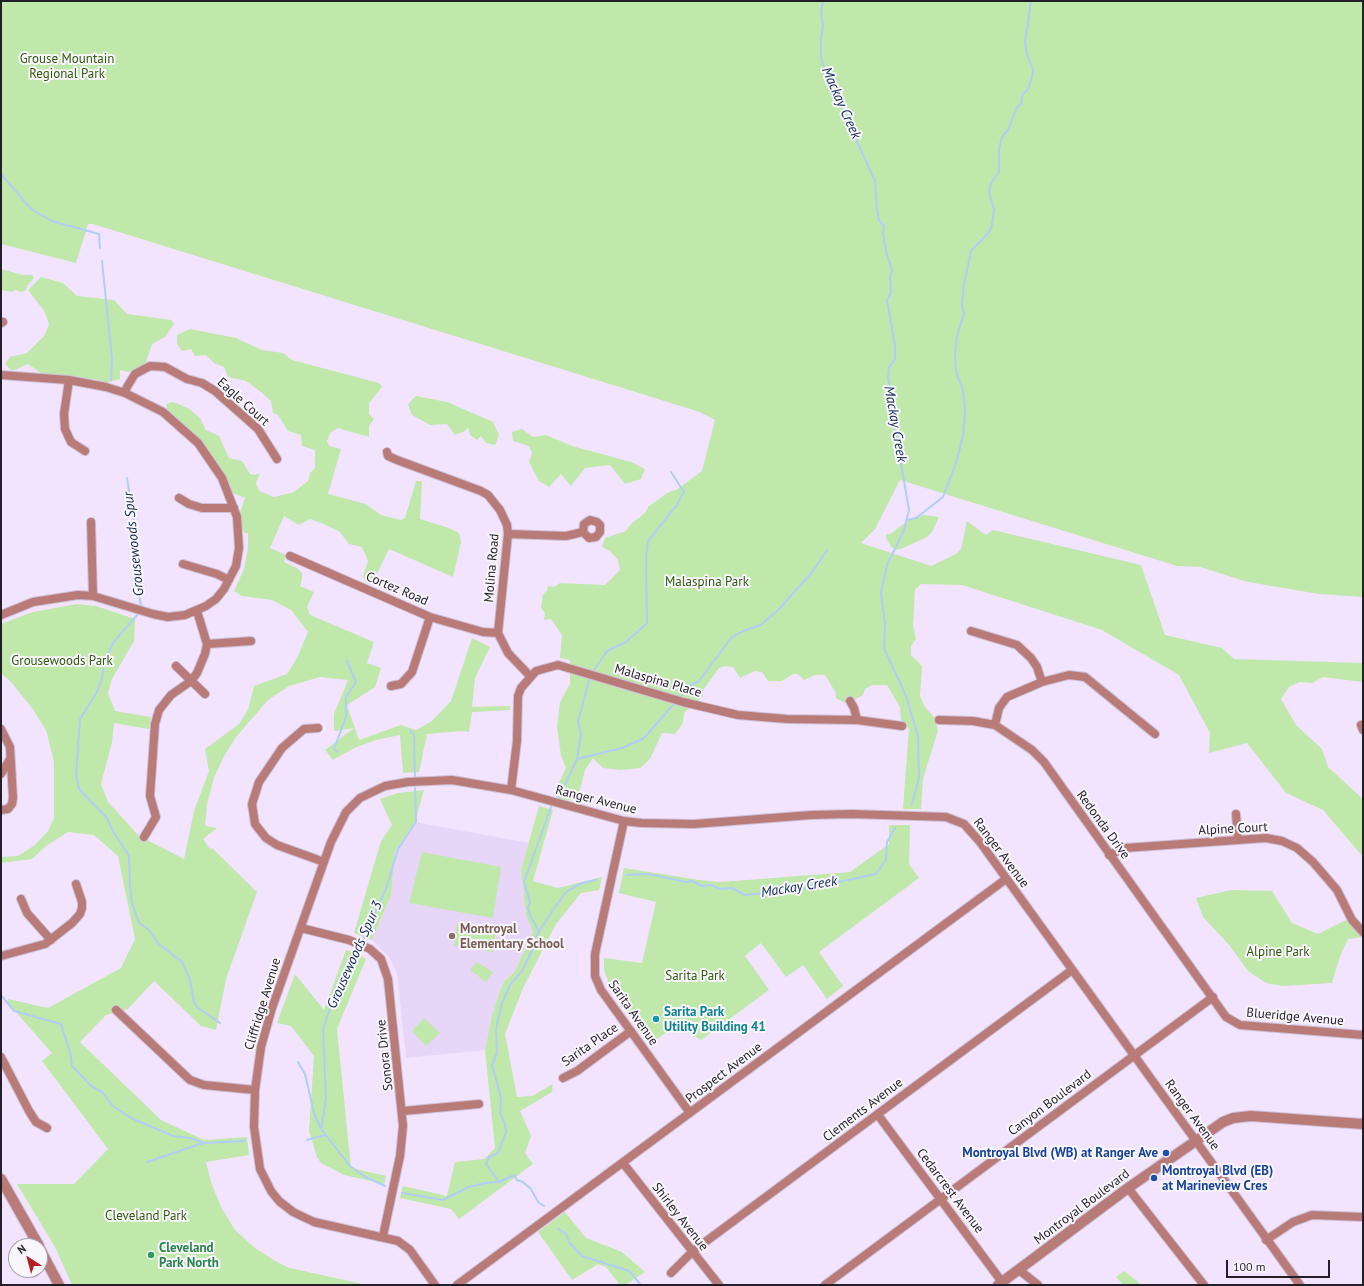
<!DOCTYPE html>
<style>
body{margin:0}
#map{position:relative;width:1364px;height:1286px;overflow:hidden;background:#f2e4ff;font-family:"PT Sans",sans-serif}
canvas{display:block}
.frame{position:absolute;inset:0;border:2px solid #241e28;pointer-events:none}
.north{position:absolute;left:8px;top:1238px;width:40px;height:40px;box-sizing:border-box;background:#f9f6fc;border:1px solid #a4a0a7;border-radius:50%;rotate:324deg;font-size:11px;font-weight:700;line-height:16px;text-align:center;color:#241e28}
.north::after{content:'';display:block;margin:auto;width:14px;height:18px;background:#b22125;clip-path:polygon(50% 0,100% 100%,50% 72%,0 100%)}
.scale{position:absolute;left:1226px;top:1260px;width:104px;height:18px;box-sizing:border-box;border:2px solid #241e28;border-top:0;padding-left:5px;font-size:12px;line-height:14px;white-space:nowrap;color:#241e28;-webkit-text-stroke:3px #f9f6fc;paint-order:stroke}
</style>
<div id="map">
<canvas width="1364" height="1286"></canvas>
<div class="frame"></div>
<div class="north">N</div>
<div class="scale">100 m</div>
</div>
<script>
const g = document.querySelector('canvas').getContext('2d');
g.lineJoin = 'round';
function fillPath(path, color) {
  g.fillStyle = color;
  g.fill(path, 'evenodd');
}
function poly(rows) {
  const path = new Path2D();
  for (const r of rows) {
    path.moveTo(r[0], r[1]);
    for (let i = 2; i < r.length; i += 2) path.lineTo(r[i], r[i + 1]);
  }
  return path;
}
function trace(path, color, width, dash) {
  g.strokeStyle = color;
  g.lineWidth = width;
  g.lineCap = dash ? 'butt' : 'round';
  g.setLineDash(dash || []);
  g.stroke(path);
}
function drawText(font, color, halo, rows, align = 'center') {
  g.font = font + ' "PT Sans",sans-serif';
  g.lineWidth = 4;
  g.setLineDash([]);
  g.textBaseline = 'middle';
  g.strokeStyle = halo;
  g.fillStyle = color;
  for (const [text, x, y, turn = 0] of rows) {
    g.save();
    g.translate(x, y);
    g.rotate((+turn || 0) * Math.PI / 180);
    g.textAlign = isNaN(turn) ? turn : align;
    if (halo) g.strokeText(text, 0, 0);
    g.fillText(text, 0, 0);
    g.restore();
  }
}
fillPath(poly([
 [415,822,529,843,521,870,526,915,533,932,515,971,503,983,492,1015,485,1050,406,1058,397,973,389,957,372,940,391,895,395,851]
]), '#e8d6f8');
fillPath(poly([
 [1,1,1363,1,1363,597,1319,594,1248,582,1200,567,1177,566,900,480,875,529,861,543,931,566,956,554,961,549,967,521,986,535,993,530,1141,565,1165,635,1222,648,1234,659,1363,663,1363,682,1323,677,1312,683,1299,682,1289,687,1281,699,1296,725,1322,749,1328,767,1363,799,1363,857,1323,810,1286,793,1247,743,1209,753,1210,733,1179,675,1102,630,962,585,921,584,915,590,913,625,916,639,911,646,911,655,922,666,920,696,925,707,934,717,938,730,923,779,921,809,903,809,909,729,901,720,900,707,887,685,872,685,865,689,863,695,847,704,836,698,836,693,825,675,815,675,804,680,798,674,793,674,782,681,768,681,762,672,755,671,740,678,733,667,725,666,719,668,703,690,703,696,684,713,683,723,675,734,662,733,650,759,640,768,621,770,603,768,593,758,585,770,578,797,567,801,561,800,555,795,557,787,566,768,561,756,557,726,560,702,570,684,570,660,560,658,562,635,551,619,544,620,545,613,541,608,543,594,547,591,548,586,554,587,560,583,605,585,620,570,618,560,610,551,602,547,605,538,626,531,631,524,645,513,649,506,669,492,676,490,702,471,715,420,700,412,93,224,88,224,76,263,1,244],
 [1,269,23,275,32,275,34,278,27,286,26,290,21,292,15,290,13,292,1,290],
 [41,277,63,283,77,296,114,300,127,314,171,320,174,324,165,337,152,344,145,365,128,372,120,370,120,379,105,383,95,379,86,380,41,373,28,364,12,371,5,364,10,357,27,353,44,336,49,325,45,312,28,290],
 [190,329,236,338,262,350,283,353,292,360,379,383,382,387,369,403,369,414,374,419,369,426,369,437,338,428,330,433,327,441,329,446,341,449,328,494,366,504,381,515,401,520,405,518,416,481,422,481,420,519,449,528,459,533,461,542,453,577,389,549,372,584,366,583,363,576,368,561,362,547,349,544,340,532,324,524,310,519,299,525,284,516,270,548,286,555,284,562,297,568,302,573,302,579,300,586,314,592,307,607,310,615,374,642,367,663,381,668,375,687,347,705,359,740,401,725,416,730,432,721,451,701,472,638,490,647,475,678,472,707,510,706,510,710,472,712,469,732,462,731,427,734,419,772,403,773,400,735,376,740,354,748,333,760,325,750,354,728,334,731,334,714,348,680,320,677,289,686,268,700,236,737,224,756,214,778,207,804,205,826,217,828,203,839,210,849,212,848,257,892,226,979,216,1030,201,1026,154,981,128,1009,106,1015,80,1042,161,1120,204,1140,247,1137,249,1155,206,1162,211,1182,221,1207,235,1230,255,1248,277,1262,290,1268,367,1285,72,1285,55,1247,17,1184,74,1184,108,1149,42,1061,52,1053,7,1002,8,999,48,1008,121,968,135,939,118,856,94,835,68,832,46,846,32,859,1,863,1,857,18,856,35,845,48,831,54,818,54,762,46,730,32,708,11,682,1,673,1,624,33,612,77,604,96,606,135,619,134,641,112,679,108,693,115,711,151,717,149,729,114,723,112,742,101,784,108,802,139,836,184,859,194,811,209,771,205,749,239,724,248,710,254,686,287,674,297,658,308,632,291,610,272,600,242,596,234,591,244,569,248,548,248,533,244,533,239,515,245,498,233,493,216,461,191,431,168,412,166,404,173,402,188,408,200,418,206,430,219,436,229,458,242,461,250,474,255,475,260,473,256,483,259,491,274,497,294,492,308,481,310,473,315,468,315,450,302,446,301,435,288,431,278,415,273,413,271,401,261,392,246,381,228,377,224,367,214,363,206,355,195,356,191,349,182,351,177,344,177,335],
 [416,396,447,402,493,422,499,435,495,445,486,443,481,436,477,440,470,435,468,427,465,431,455,435,447,424,430,425,412,415,408,404],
 [522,429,533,437,546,435,572,446,631,462,645,469,641,479,625,484,610,465,585,468,571,486,561,474,549,487,539,481,529,462,532,453,529,446,513,441,512,432],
 [923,515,939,517,932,532,927,537,903,548,897,550,891,547,886,538,886,534,890,534,909,520],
 [424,790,415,822,395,851,391,895,372,940,354,933,381,841,392,825,380,799,398,793],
 [539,806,553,810,533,881,558,888,602,877,599,890,581,893,556,924,523,988,505,1034,517,1097,532,1096,553,1084,552,1092,520,1111,531,1136,525,1153,533,1164,459,1219,451,1209,400,1198,403,1186,447,1196,455,1162,484,1159,495,1148,485,1050,492,1015,503,983,515,971,533,932,526,915,521,870],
 [889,825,910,825,909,864,919,878,819,952,843,986,827,999,803,965,786,977,761,943,745,956,769,990,701,1040,675,1026,652,1043,610,986,604,970,604,958,642,963,656,902,619,893,624,868,699,880,721,882,850,872,889,844],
 [422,852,501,867,493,918,409,903],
 [1231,890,1272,891,1292,923,1318,934,1346,920,1363,933,1363,937,1348,939,1340,956,1332,983,1282,986,1266,983,1248,971,1230,946,1203,917,1196,898],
 [457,924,496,930,493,952,454,945],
 [346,950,357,953,366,959,337,1029,351,1168,386,1176,384,1184,344,1175,321,1163,317,1157,309,1131,314,1056,291,1026,277,1023,295,974,324,1010],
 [477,962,493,972,486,982,470,970],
 [424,1018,440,1033,426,1046,412,1031],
 [565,1212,586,1238,622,1252,645,1272,625,1285,620,1285,606,1267,598,1264,572,1280,538,1232],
 [1124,1271,1142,1285,1123,1285,1116,1277]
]), '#bfe8aa');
trace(poly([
 [823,1,821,13,823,26,821,38,821,58,827,75,875,181,877,210,879,220,884,226,883,233,886,251,892,270,890,278,891,293,887,300,895,347,895,360,889,367,888,378,891,394,890,409,898,439,901,464,909,510,904,530,887,565,881,593,885,624,884,648,906,696,918,736,919,778,912,804],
 [1,174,31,209,52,221,99,234,100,248],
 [102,261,112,359,111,380],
 [127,478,136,535,137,579,141,607],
 [907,520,916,518,943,497,956,463,963,436,965,412,963,390,956,372,955,356,957,336,964,314,962,305,964,284,971,251,989,232,992,225,994,210,989,192,991,183,999,172,999,149,1002,137,1008,130,1017,107,1021,104,1022,95,1028,89,1032,77,1033,70,1027,54,1025,43,1031,1],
 [137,615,113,643,104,663,102,679,97,692,80,719,76,774,79,789,107,818,114,833,129,856,130,885,132,903,139,923,148,929,159,944,182,962,190,980,194,1002,198,1008,220,1023],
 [592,673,607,651,626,642,647,623,646,556,648,541,677,505,684,492,671,472],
 [682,695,691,685,699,681,731,638,743,631,761,625,780,608,813,571,827,550],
 [410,730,414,735,415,776],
 [338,752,334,749,346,717,346,697,356,682,347,661],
 [577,759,622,748,643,739,673,705],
 [559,797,577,759,581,734,578,722,590,677],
 [626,875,648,874,686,882,692,881,702,886,711,885,720,889,732,888,745,895,804,889,810,886,838,882,876,874,886,860,887,842,895,828],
 [539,932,530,915,528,908,530,902,524,882,551,807],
 [362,942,387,886,398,849,416,822,415,788],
 [1,995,14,1011,61,1024,70,1052,72,1066,91,1086,102,1092,113,1106,131,1118,173,1136,190,1138,204,1143,245,1141],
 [298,1062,305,1074,314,1113,321,1129,350,1166,364,1176,385,1186],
 [321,1129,326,1098,323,1029,332,1003,360,946],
 [307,1140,325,1135],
 [147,1162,203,1143],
 [402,1193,443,1200,469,1187,485,1183,498,1182],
 [544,1206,538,1202,531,1189,523,1182,517,1180,514,1175,499,1182,486,1164,489,1157,498,1153,506,1132,505,1124,500,1113,501,1097,492,1065,497,1053,496,1029,502,1003,510,985,522,971,534,947,533,941,555,907,567,891,582,883,596,880],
 [559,1229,566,1234,569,1242,582,1256,629,1271,641,1285]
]), '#b1cdf8', 2);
const minor = poly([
 [1,323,3,322],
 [1,375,69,380,106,387,125,393,163,412,198,443,222,478,237,517,239,548,236,566,224,589,216,599,206,606,185,615,168,617,153,614,93,596,78,595,33,602,1,615],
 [69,380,64,414,65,429,71,442,85,451],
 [125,393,127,387,135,374,150,366,165,367,187,379,202,383,215,391,258,429,277,459],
 [387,452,388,456,397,460,481,491,488,495,500,510,507,525,508,534,498,633,508,653,530,676],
 [179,498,189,504,202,508,234,508],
 [91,522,93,596],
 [508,534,566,536,583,532,584,524,590,520,597,522,600,525,600,532,596,537,589,538,583,532],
 [290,556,430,617,483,632,498,633],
 [183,564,217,574,229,580],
 [971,631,1017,645,1031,658,1037,667,1042,682],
 [207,644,251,641],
 [176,666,205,694],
 [391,686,401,684,412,672,430,617],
 [850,701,854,708,857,720],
 [939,720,973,721,995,725,1032,750,1044,762,1226,1017,1240,1025,1363,1035],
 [995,725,999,708,1007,697,1042,682,1069,675,1085,677,1155,734],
 [1361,725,1363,730],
 [318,728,304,729,282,748,259,782,252,804,255,824,266,838,277,845,324,862],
 [1,729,10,747,13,798,12,804,8,809,1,810],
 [1,774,10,759],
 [511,790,517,741,518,696,521,688,536,671,558,665,683,702,738,715,787,719,857,720,902,726],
 [1236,814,1238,840],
 [624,821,595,954,595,976,601,990,690,1113],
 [144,837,156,817,150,796,155,724,159,710,171,695,191,681,197,673,205,654,207,644,197,611],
 [1109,855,1125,848,1266,838,1282,841,1297,848,1313,862,1337,890,1352,920,1363,932],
 [21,899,27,913,51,940],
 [301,928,349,940,370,949,381,959,388,979,403,1126,400,1156,383,1236],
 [1,956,45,944,72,923,80,914,82,908,82,902,76,884],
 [116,1010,190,1080,204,1085,255,1090],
 [1,1057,29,1111,36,1122,47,1128],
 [563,1078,577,1071,631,1031],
 [403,1111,479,1104],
 [878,1115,1002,1282],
 [623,1163,719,1285],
 [1128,1188,1204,1285],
 [1266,1240,1293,1222,1312,1215,1363,1217],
 [1019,1270,1038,1285],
 [671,1273,693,1251,1072,970],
 [435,1285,410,1250,398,1241,314,1222,293,1212,279,1201,271,1191,260,1169,254,1127,255,1090,261,1047,272,1008,331,842,346,812,360,798,385,786,408,782,452,780,511,790,624,821,641,823,694,824,811,815,852,814,946,817,964,824,980,842,1300,1285],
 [457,1285,1006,879],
 [825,1285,1213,997]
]);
const tertiary = poly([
 [1,1179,39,1246],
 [40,1249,59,1285],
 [998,1285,1128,1188,1223,1122,1233,1118,1251,1116,1363,1124]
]);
trace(minor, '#cdc0d8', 10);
trace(tertiary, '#cdc0d8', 12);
trace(minor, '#b97b78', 8);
trace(tertiary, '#b97b78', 10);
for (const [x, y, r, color] of [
 [452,936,4,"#8d6e63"],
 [656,1019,4,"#0f9aa8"],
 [1166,1153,4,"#1a4fb4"],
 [1154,1178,4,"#1a4fb4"],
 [151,1255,4,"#2e9e5b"]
]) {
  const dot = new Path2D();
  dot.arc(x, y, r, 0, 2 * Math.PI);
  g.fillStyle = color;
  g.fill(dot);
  trace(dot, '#f9f6fc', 1.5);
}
drawText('13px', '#305a0d', '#f9f6fc', [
 ["Grouse Mountain",67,59],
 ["Regional Park",67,74],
 ["Malaspina Park",707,582],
 ["Grousewoods Park",62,661],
 ["Alpine Park",1278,952],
 ["Sarita Park",695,976],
 ["Cleveland Park",146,1216]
]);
drawText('13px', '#241e28', '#f9f6fc', [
 ["Eagle Court",243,402,42],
 ["Molina Road",492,568,-85],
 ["Cortez Road",397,589,23],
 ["Malaspina Place",658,681,16],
 ["Ranger Avenue",596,800,14],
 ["Redonda Drive",1103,825,54],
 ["Alpine Court",1233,829,-3],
 ["Ranger Avenue",1001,853,53],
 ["Cliffridge Avenue",263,1004,-73],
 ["Sarita Avenue",633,1013,55],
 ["Blueridge Avenue",1295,1017,5],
 ["Sarita Place",590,1045,-35],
 ["Sonora Drive",385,1055,-96],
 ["Prospect Avenue",724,1073,-37],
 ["Canyon Boulevard",1050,1103,-37],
 ["Clements Avenue",863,1110,-37],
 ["Ranger Avenue",1192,1115,54],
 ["Cedarcrest Avenue",950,1191,53],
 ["Montroyal Boulevard",1082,1207,-37],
 ["Shirley Avenue",680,1217,52]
]);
drawText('bold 13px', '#785e54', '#f9f6fc', [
 ["Montroyal",460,929],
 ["Elementary School",460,944]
], 'left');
drawText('bold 13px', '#0d838f', '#f9f6fc', [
 ["Sarita Park",664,1012],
 ["Utility Building 41",664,1027]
], 'left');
drawText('bold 13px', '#164399', '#f9f6fc', [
 ["Montroyal Blvd (WB) at Ranger Ave",1158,1153],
 ["Montroyal Blvd (EB)",1162,1171,"left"],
 ["at Marineview Cres",1162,1186,"left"]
], 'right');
drawText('bold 13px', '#27864d', '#f9f6fc', [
 ["Cleveland",159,1248],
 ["Park North",159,1263]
], 'left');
drawText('italic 14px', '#0b2954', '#f9f6fc', [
 ["Mackay Creek",841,103,66],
 ["Mackay Creek",895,424,80],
 ["Grousewoods Spur",134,544,-96],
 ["Mackay Creek",799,887,-9],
 ["Grousewoods Spur 3",355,955,-66]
]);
</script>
